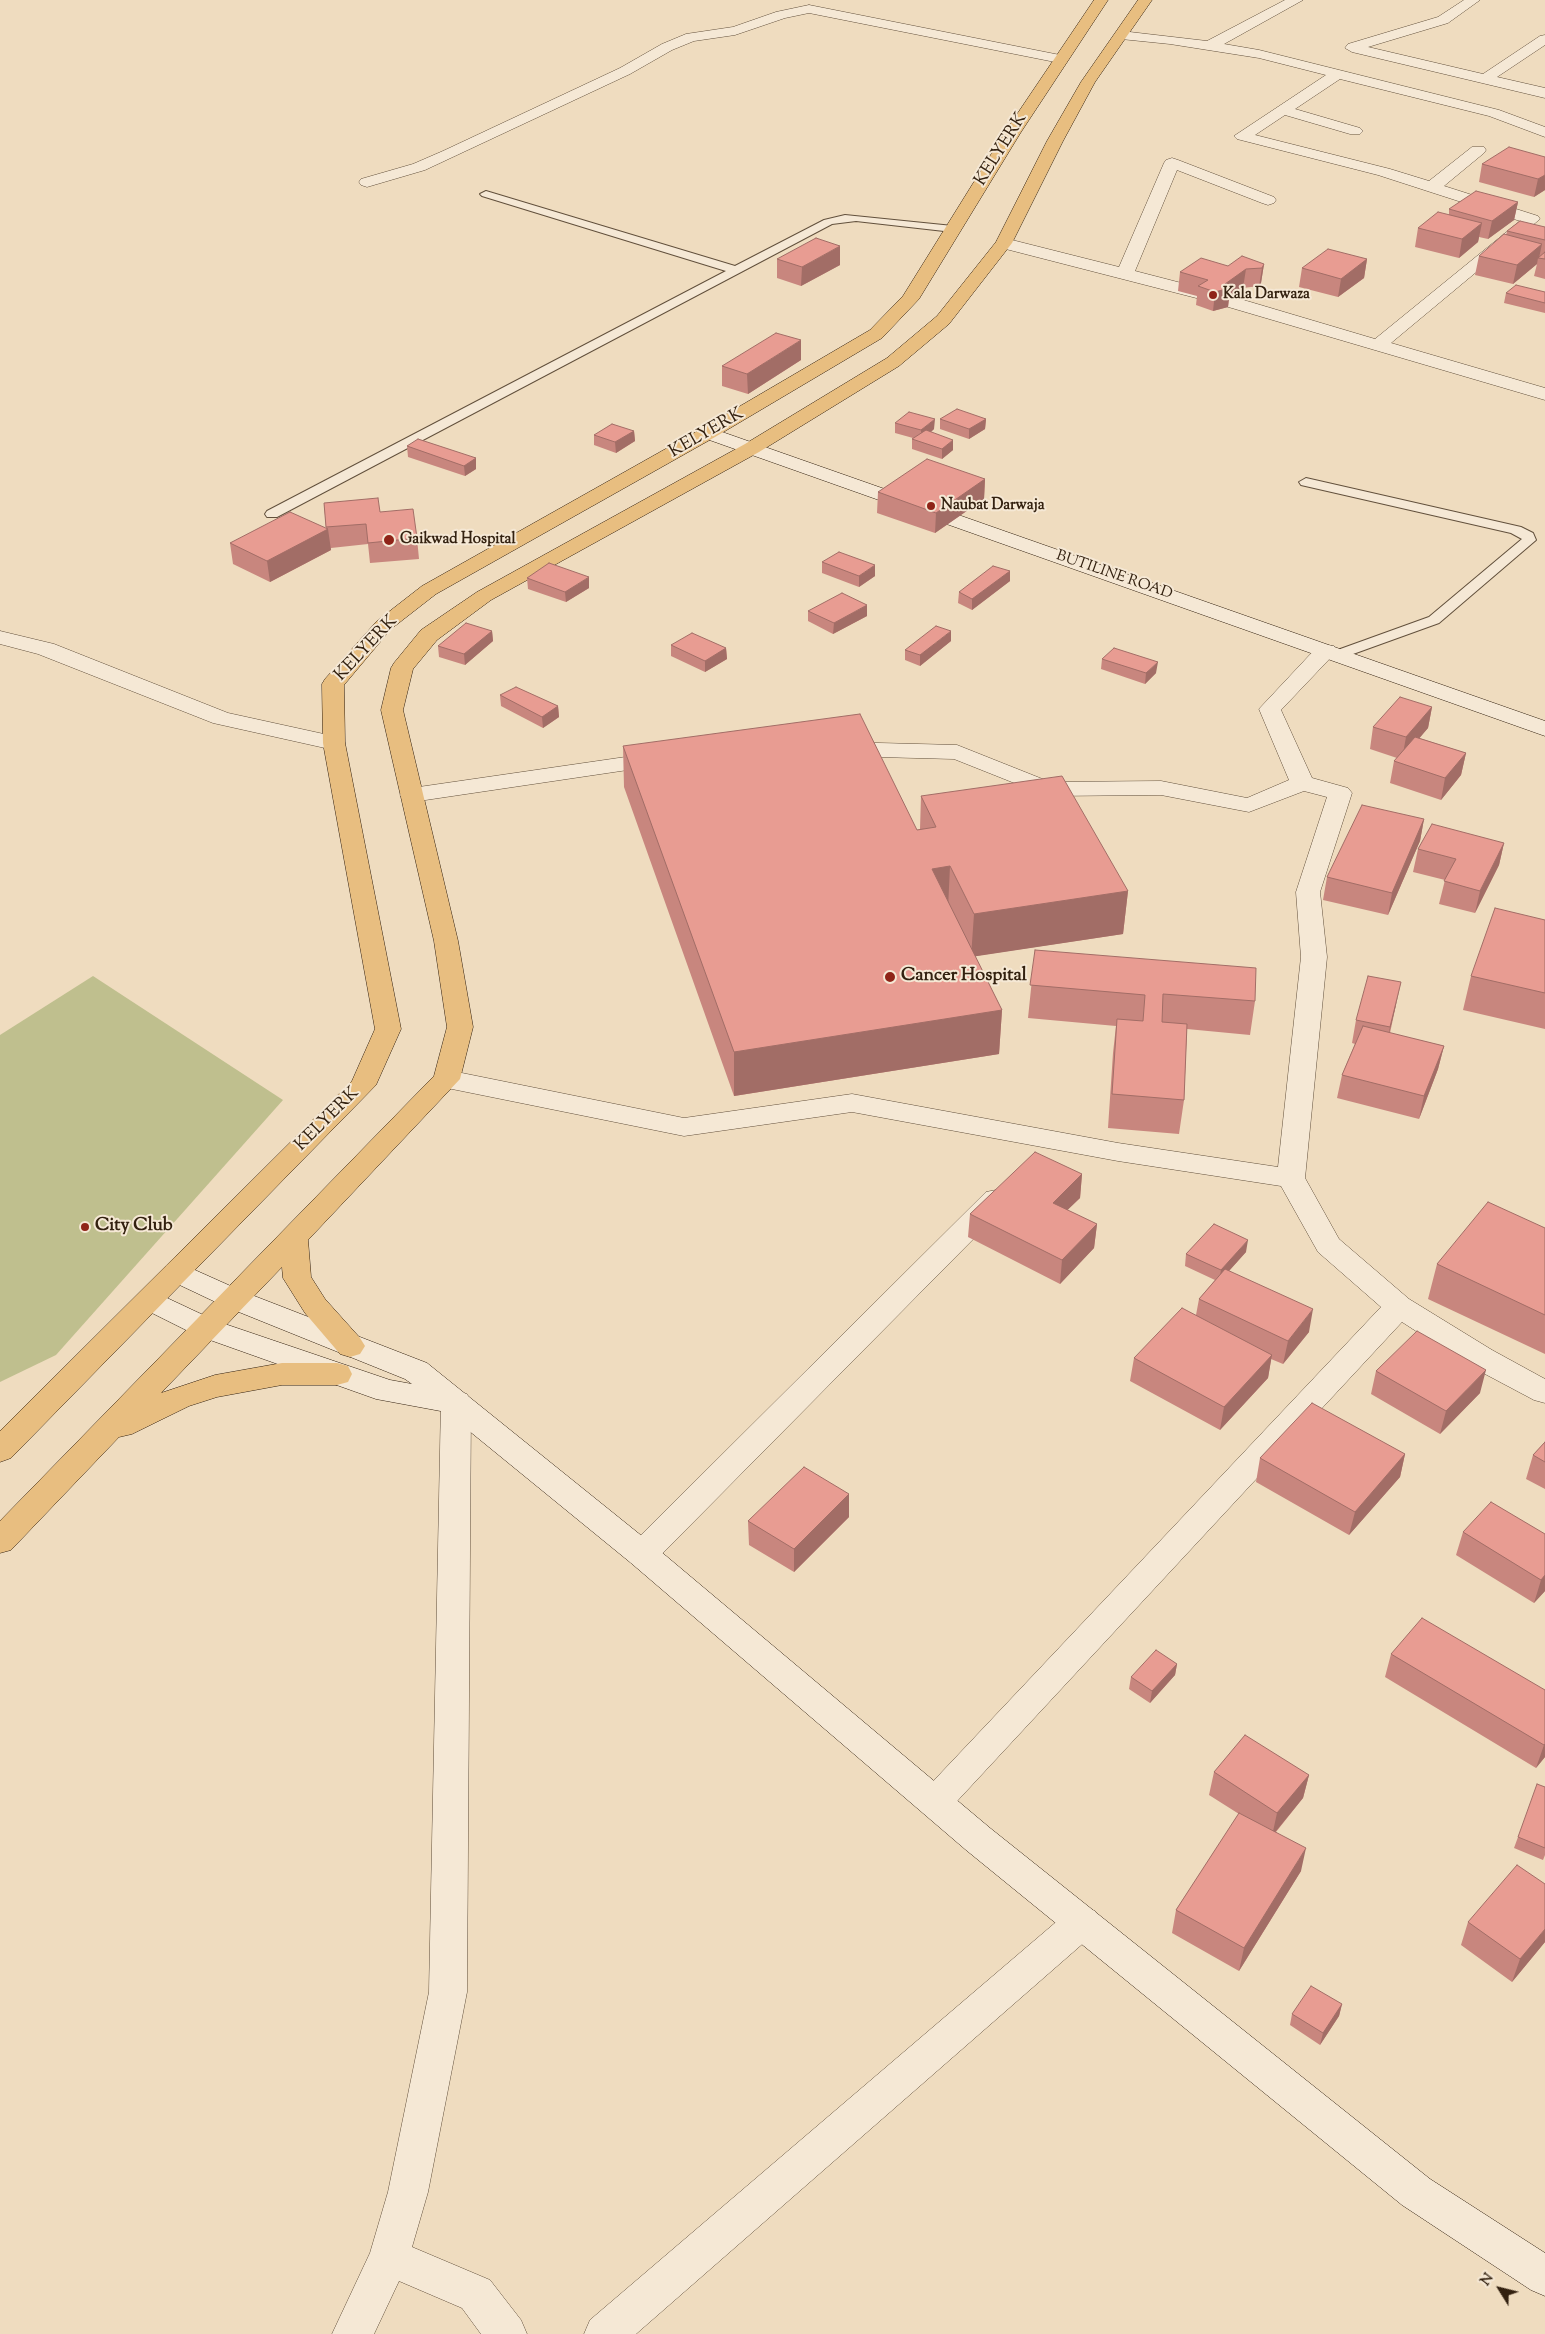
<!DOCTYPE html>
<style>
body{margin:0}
#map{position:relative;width:1545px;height:2334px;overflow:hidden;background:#efdcbf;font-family:"Sorts Mill Goudy",serif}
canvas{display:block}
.north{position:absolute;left:1475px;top:2264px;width:50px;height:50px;-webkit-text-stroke:4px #f5e8d5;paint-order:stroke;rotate:306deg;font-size:14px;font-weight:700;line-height:20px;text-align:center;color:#332110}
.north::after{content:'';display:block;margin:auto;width:18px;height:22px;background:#332110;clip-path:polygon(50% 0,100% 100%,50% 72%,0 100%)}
</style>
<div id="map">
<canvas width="1545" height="2334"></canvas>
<div class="north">N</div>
</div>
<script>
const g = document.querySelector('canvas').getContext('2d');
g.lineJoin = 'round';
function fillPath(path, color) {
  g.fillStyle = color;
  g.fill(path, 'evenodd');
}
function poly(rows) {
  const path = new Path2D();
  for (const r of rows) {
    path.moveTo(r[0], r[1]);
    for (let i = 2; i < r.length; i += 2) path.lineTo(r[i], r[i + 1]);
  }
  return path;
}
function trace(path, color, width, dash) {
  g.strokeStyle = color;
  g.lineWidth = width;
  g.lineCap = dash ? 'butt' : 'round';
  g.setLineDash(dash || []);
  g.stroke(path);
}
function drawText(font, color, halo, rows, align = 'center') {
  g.font = font + ' "Sorts Mill Goudy",serif';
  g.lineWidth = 4;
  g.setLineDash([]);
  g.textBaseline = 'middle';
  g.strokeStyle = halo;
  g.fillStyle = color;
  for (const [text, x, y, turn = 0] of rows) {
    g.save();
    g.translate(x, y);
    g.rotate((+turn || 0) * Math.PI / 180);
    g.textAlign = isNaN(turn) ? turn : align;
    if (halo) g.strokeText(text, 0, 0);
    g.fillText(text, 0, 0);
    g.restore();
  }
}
fillPath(poly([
 [93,976,283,1100,56,1355,0,1382,0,1035]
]), '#bfbf8e');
const lane = poly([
 [486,191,735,266,824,220,845,215,953,226,959,229,953,232,856,221,832,224,277,517,267,517,265,514,267,511,726,271,482,196,480,194,486,191],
 [1306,478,1521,527,1533,533,1536,540,1439,623,1342,658,1332,658,1330,655,1332,652,1429,617,1522,539,1511,533,1301,485,1299,482,1306,478]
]);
const street = poly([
 [1285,0,1303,0,1224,44,1259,50,1499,110,1545,127,1545,137,1489,116,1340,79,1295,109,1360,128,1363,131,1360,134,1350,134,1285,115,1255,135,1390,169,1429,181,1472,147,1484,147,1486,150,1484,153,1444,186,1538,216,1540,219,1391,343,1545,388,1545,400,1208,301,998,247,996,243,998,239,1004,238,1119,267,1164,163,1166,160,1172,158,1178,160,1274,197,1276,200,1274,203,1268,205,1262,203,1177,170,1135,271,1220,293,1375,339,1520,221,1378,175,1237,139,1234,136,1326,75,1259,58,1170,44,1121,39,1114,35,1121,31,1207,41,1285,0],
 [1464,0,1480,0,1448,23,1368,47,1483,74,1540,36,1545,35,1545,45,1497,77,1545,88,1545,98,1352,52,1345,48,1348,44,1438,17,1464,0],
 [809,5,1060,55,1067,59,1060,63,809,13,785,18,735,35,694,41,672,50,630,74,425,170,367,187,361,185,359,182,361,179,413,164,443,151,620,68,662,44,686,34,733,27,776,12,809,5],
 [0,631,54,644,228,713,342,738,345,743,342,748,334,750,213,723,38,654,0,644,0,631],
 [1326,645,1334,646,1337,651,1281,710,1312,778,1348,788,1352,793,1320,892,1327,957,1305,1178,1339,1239,1409,1299,1492,1350,1545,1379,1545,1403,1534,1400,1470,1366,1402,1322,947,1812,935,1817,923,1812,918,1802,923,1792,1381,1307,1318,1252,1281,1186,1118,1161,852,1112,684,1136,447,1088,438,1085,434,1079,438,1073,447,1070,684,1118,852,1094,1118,1143,1278,1167,1301,957,1296,892,1327,797,1304,791,1249,812,1161,795,1047,796,954,759,840,756,832,754,829,749,832,744,840,742,957,745,1050,782,1161,781,1247,798,1289,780,1259,709,1318,646,1326,645],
 [660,752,668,754,671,759,668,764,412,802,404,800,400,795,404,790,412,788,660,752],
 [996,1190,1006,1192,1010,1199,1006,1206,653,1563,642,1566,631,1563,626,1554,631,1545,986,1192,996,1190],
 [456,1391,467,1394,471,1402,467,1992,428,2192,412,2247,490,2280,521,2320,527,2334,481,2334,462,2308,399,2281,374,2334,332,2334,370,2253,388,2192,429,1992,441,1402,445,1394,456,1391],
 [1082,1906,1095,1911,1100,1922,1095,1933,636,2334,584,2334,590,2320,1069,1911,1082,1906]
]);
const secondary = poly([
 [708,427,1545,721,1545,736,701,437,699,433,701,429,708,427],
 [177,1262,244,1292,427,1363,653,1545,990,1828,1430,2179,1545,2253,1545,2296,1531,2290,1402,2205,966,1850,631,1563,446,1412,376,1399,196,1335,140,1307,135,1300,140,1293,150,1290,216,1321,390,1380,412,1384,405,1379,224,1306,167,1279,163,1272,167,1265,177,1262]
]);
const primary = poly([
 [1094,0,1108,0,1021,132,919,299,882,338,715,437,436,594,391,629,344,685,345,743,401,1029,376,1085,11,1458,0,1462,0,1431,352,1081,375,1029,323,743,322,684,325,679,377,621,422,586,701,429,870,330,903,296,1005,132,1094,0],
 [1138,0,1152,0,1095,82,1063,141,1012,243,949,324,899,366,759,452,491,600,437,640,413,669,403,710,458,941,473,1027,460,1079,308,1240,311,1277,325,1299,360,1338,365,1346,360,1354,350,1357,340,1354,305,1313,283,1278,282,1267,161,1393,215,1375,282,1363,337,1363,348,1366,352,1374,348,1382,337,1385,282,1385,217,1397,189,1406,132,1434,119,1437,11,1550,0,1553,0,1521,434,1076,447,1027,434,941,381,710,391,668,394,663,421,630,477,592,745,444,887,358,937,316,996,242,1047,141,1081,82,1138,0]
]);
trace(lane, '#62503c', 2);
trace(street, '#62503c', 1);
trace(secondary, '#332110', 1);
trace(primary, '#332110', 1);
fillPath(lane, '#f5e8d5');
fillPath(street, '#f5e8d5');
fillPath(secondary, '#f5e8d5');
fillPath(primary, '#e8be80');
fillPath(poly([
 [1545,157,1545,190,1534,197,1479,182,1482,164],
 [1518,202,1514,220,1488,239,1479,237,1478,242,1459,258,1415,247,1418,228,1449,215,1449,209],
 [1545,227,1545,279,1534,276,1537,264,1513,284,1475,275,1479,256,1506,235,1507,231],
 [777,259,840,265,801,286,777,278],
 [1367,259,1364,278,1338,297,1299,287,1302,268],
 [1264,264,1261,283,1259,286,1243,288,1229,298,1228,307,1213,311,1196,305,1197,296,1178,291,1180,272,1228,266],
 [1545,292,1545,313,1504,303,1506,293],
 [801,360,748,394,722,386,722,366],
 [940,419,986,419,985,429,969,439,940,429],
 [895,423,934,429,931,432,953,450,942,459,912,449,912,439,913,438,895,433],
 [634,431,635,441,616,453,594,445,594,435],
 [407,446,476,458,476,469,465,476,408,457],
 [985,479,984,499,935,533,877,513,878,492],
 [324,503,380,512,417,538,419,559,370,563,368,544,331,548,331,550,270,582,233,564,230,543,326,528],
 [822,562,875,576,859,587,822,573],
 [1010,571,1010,581,972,610,958,603,959,592],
 [527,578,589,588,566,602,528,589],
 [808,611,867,616,833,634,808,621],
 [492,631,493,641,465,665,439,657,438,646],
 [951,641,920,666,905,660,905,650],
 [671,645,726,648,727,659,705,672,671,656],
 [1102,659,1156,673,1145,684,1101,669],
 [500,695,558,706,559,717,543,728,501,706],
 [1432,707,1428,728,1419,738,1466,753,1461,775,1441,800,1390,783,1394,761,1397,758,1370,749,1373,727],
 [623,746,917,830,920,829,921,796,1128,891,1123,934,975,956,1002,1010,999,1054,734,1096,624,787],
 [1424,819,1420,841,1388,915,1323,900,1327,877],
 [1504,843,1499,865,1475,913,1439,904,1445,880,1413,872,1418,849],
 [1545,920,1545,1029,1463,1010,1471,976],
 [1035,950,1255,1001,1250,1035,1187,1029,1184,1100,1179,1134,1108,1128,1113,1053,1116,1026,1028,1018],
 [1396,1005,1390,1033,1444,1046,1438,1069,1419,1119,1337,1098,1342,1075,1355,1044,1352,1043,1356,1020],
 [1082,1174,1080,1198,1067,1210,1097,1224,1094,1248,1060,1284,968,1237,970,1214],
 [1545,1228,1545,1354,1428,1299,1437,1264],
 [1246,1252,1229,1271,1309,1332,1283,1364,1271,1359,1268,1378,1220,1430,1130,1381,1134,1358,1196,1315,1199,1299,1215,1280,1185,1266,1186,1254],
 [1376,1371,1480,1393,1440,1434,1371,1394],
 [1545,1442,1545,1489,1526,1479,1533,1455],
 [1405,1454,1400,1477,1349,1535,1256,1482,1260,1458],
 [849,1517,794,1572,749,1545,748,1521],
 [1463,1532,1545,1534,1545,1591,1534,1603,1456,1555],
 [1391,1654,1545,1690,1545,1757,1536,1768,1385,1677],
 [1177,1664,1175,1675,1150,1703,1129,1689,1131,1677],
 [1214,1772,1309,1775,1303,1798,1276,1832,1301,1871,1239,1971,1172,1933,1176,1910,1239,1814,1209,1795],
 [1545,1787,1545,1855,1543,1860,1514,1848,1518,1837],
 [1468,1922,1545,1942,1512,1982,1461,1945],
 [1342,2004,1339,2016,1320,2045,1290,2025,1292,2014]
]), '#c8867e');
fillPath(poly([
 [1545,175,1545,190,1534,197,1538,179],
 [1518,202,1514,220,1488,239,1492,221],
 [1482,223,1478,242,1459,258,1462,239],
 [1542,244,1539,258,1538,258,1537,264,1513,284,1517,265],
 [840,246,840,265,801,286,802,267],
 [1367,259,1364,278,1338,297,1341,279],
 [1264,264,1261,283,1259,286,1262,268],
 [1246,269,1243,288,1229,298,1228,307,1213,311,1215,292,1225,284],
 [801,340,801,360,748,394,747,374],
 [935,419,934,429,921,440,921,430],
 [986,419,985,429,969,439,969,429],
 [634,431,635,441,616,453,615,442],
 [953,440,953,450,942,459,942,449],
 [476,458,476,469,465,476,464,466],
 [985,479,984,499,935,533,936,513],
 [328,529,331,550,270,582,267,561],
 [875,565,875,576,859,587,859,576],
 [1010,571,1010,581,972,610,972,599],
 [589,577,589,588,566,602,565,592],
 [867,605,867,616,833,634,834,623],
 [492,631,493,641,465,665,464,654],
 [951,631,951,641,920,666,920,655],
 [726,648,727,659,705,672,705,661],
 [1158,662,1156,673,1145,684,1146,673],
 [558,706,559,717,543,728,542,717],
 [1432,707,1428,728,1402,759,1406,737],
 [1466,753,1461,775,1441,800,1445,778],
 [1424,819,1420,841,1388,915,1392,893],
 [1504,843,1499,865,1475,913,1480,891],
 [950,866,948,909,932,869],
 [1128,891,1123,934,971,957,974,914],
 [1401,982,1396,1005,1385,1050,1390,1027],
 [1002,1010,999,1054,734,1096,734,1052],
 [1444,1046,1438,1069,1419,1119,1424,1096],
 [1082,1174,1080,1198,1051,1226,1053,1203],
 [1097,1224,1094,1248,1060,1284,1062,1260],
 [1248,1240,1246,1252,1219,1282,1221,1270],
 [1313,1309,1309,1332,1283,1364,1288,1341],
 [1272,1355,1268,1378,1220,1430,1224,1407],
 [1486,1370,1480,1393,1440,1434,1446,1411],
 [1405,1454,1400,1477,1349,1535,1355,1512],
 [849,1494,849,1517,794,1572,794,1549],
 [1545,1575,1545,1591,1534,1603,1541,1580],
 [1177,1664,1175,1675,1150,1703,1152,1691],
 [1545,1744,1545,1757,1536,1768,1544,1745],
 [1309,1775,1303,1798,1272,1836,1277,1813],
 [1306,1848,1301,1871,1239,1971,1244,1948],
 [1545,1929,1545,1942,1512,1982,1520,1959],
 [1342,2004,1339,2016,1320,2045,1323,2033]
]), '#a26d66');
const building = poly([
 [1509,147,1545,157,1545,175,1538,179,1482,164,1509,147],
 [1476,191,1518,202,1492,221,1449,209,1476,191],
 [1438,212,1482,223,1462,239,1418,228,1438,212],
 [1520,221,1545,227,1545,240,1507,231,1520,221],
 [1504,234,1542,244,1517,265,1479,256,1504,234],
 [816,238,840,246,802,267,777,259,816,238],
 [1328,249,1367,259,1341,279,1302,268,1328,249],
 [1545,252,1545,259,1538,258,1545,252],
 [1242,256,1264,264,1262,268,1246,269,1225,284,1230,288,1215,292,1198,286,1208,280,1180,272,1201,258,1228,266,1242,256],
 [1516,285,1545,292,1545,303,1506,293,1516,285],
 [776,333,801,340,747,374,722,366,776,333],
 [957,409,986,419,969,429,940,419,957,409],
 [909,412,935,419,921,430,895,423,909,412],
 [612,424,634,431,615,442,594,435,612,424],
 [926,430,953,440,942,449,912,439,926,430],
 [418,439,476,458,464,466,407,446,418,439],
 [927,459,985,479,936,513,878,492,927,459],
 [378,498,380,512,413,509,417,538,368,543,366,524,326,527,324,503,378,498],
 [290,512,328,529,267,561,230,543,290,512],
 [839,552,875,565,859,576,822,562,839,552],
 [549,563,589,577,565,592,527,578,549,563],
 [993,566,1010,571,972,599,959,592,993,566],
 [842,593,867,605,834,623,808,611,842,593],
 [466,623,492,631,464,654,438,646,466,623],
 [936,626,951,631,920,655,905,650,936,626],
 [692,633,726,648,705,661,671,645,692,633],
 [1114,648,1158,662,1146,673,1102,659,1114,648],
 [516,687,558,706,542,717,500,695,516,687],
 [1400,697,1432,707,1406,737,1373,727,1400,697],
 [860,714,917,830,936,827,921,796,1062,776,1128,891,974,914,950,866,932,869,1002,1010,734,1052,623,746,860,714],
 [1415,737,1466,753,1445,778,1394,761,1415,737],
 [1362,805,1424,819,1392,893,1327,877,1362,805],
 [1432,824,1504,843,1480,891,1444,881,1456,859,1418,849,1432,824],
 [1495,908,1545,920,1545,993,1471,976,1495,908],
 [1035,950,1256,968,1255,1001,1163,994,1162,1022,1187,1024,1184,1100,1112,1094,1117,1019,1143,1021,1145,995,1030,985,1035,950],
 [1368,976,1401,982,1390,1027,1356,1020,1368,976],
 [1363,1026,1444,1046,1424,1096,1342,1075,1363,1026],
 [1035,1152,1082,1174,1053,1203,1097,1224,1062,1260,970,1214,1035,1152],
 [1488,1202,1545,1228,1545,1315,1437,1264,1488,1202],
 [1214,1224,1248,1240,1221,1270,1186,1254,1214,1224],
 [1225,1269,1313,1309,1288,1341,1199,1299,1225,1269],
 [1182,1308,1272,1355,1224,1407,1134,1358,1182,1308],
 [1417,1331,1486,1370,1446,1411,1376,1371,1417,1331],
 [1312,1403,1405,1454,1355,1512,1260,1458,1312,1403],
 [1545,1442,1545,1462,1533,1455,1545,1442],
 [804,1467,849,1494,794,1549,748,1521,804,1467],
 [1491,1502,1545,1534,1545,1575,1541,1580,1463,1532,1491,1502],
 [1422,1618,1545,1690,1545,1744,1544,1745,1391,1654,1422,1618],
 [1156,1650,1177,1664,1152,1691,1131,1677,1156,1650],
 [1245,1735,1309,1775,1277,1813,1214,1772,1245,1735],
 [1537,1784,1545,1787,1545,1848,1518,1837,1537,1784],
 [1239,1813,1306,1848,1244,1948,1176,1910,1239,1813],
 [1517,1865,1545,1884,1545,1929,1520,1959,1468,1922,1517,1865],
 [1311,1986,1342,2004,1323,2033,1292,2014,1311,1986]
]);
fillPath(building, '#e89c92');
trace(building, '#a26d66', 1);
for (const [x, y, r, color] of [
 [1213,295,5,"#8f2418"],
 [931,506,5,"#8f2418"],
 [389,540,6,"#8f2418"],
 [890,977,6,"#8f2418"],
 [85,1227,5,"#8f2418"]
]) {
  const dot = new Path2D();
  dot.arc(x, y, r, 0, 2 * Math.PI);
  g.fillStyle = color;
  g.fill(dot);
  trace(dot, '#f5e8d5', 2);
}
drawText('bold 15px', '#332110', '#f5e8d5', [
 ["Kala Darwaza",1223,295],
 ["Naubat Darwaja",941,506],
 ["Gaikwad Hospital",400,540]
], 'left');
drawText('15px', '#332110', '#f5e8d5', [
 ["BUTILINE ROAD",1114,576,19]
]);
drawText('18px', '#332110', '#f5e8d5', [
 ["KELYERK",1002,150,-58],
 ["KELYERK",707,434,-30],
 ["KELYERK",367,649,-47],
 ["KELYERK",328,1120,-45]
]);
drawText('bold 18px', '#332110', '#f5e8d5', [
 ["Cancer Hospital",901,977],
 ["City Club",95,1227]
], 'left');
</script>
